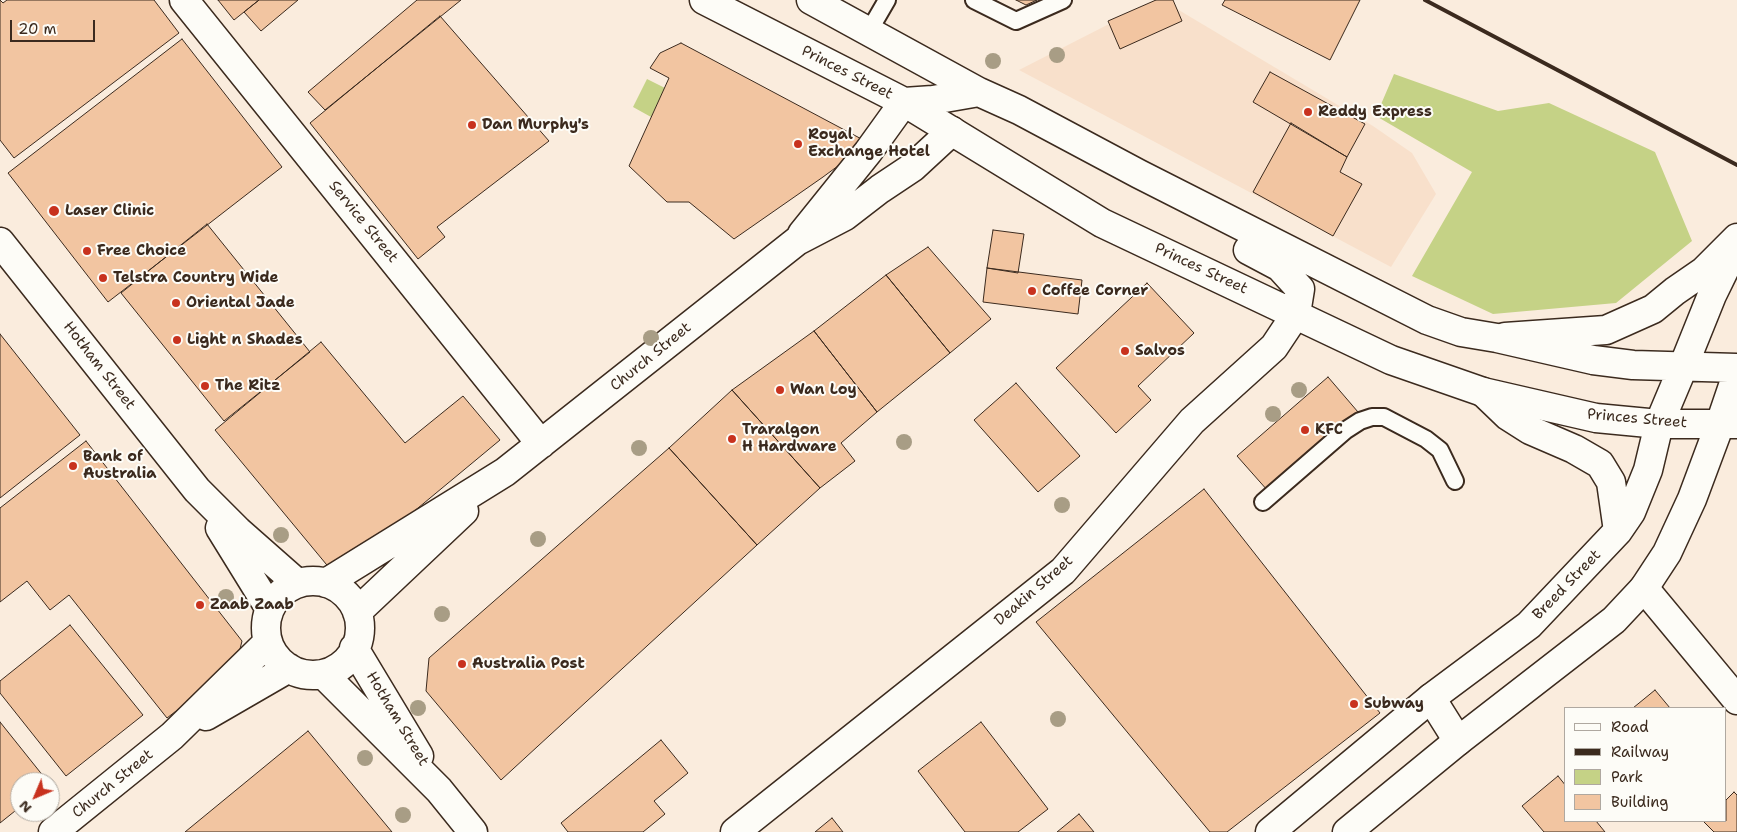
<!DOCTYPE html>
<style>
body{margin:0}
#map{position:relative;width:1737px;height:832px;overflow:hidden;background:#faecdd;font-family:"Shantell Sans",sans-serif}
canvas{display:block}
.legend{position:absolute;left:1564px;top:707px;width:162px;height:115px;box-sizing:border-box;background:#fdfcf7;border:1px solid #afa8a0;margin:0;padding:6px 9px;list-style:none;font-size:15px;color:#3b2a1e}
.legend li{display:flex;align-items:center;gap:10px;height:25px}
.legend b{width:25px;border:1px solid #afa8a0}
.north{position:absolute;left:10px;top:772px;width:50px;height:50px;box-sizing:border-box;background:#fdfcf7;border:1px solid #afa8a0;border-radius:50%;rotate:225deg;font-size:14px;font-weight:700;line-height:20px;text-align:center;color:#3b2a1e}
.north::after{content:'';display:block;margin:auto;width:18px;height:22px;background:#c8321e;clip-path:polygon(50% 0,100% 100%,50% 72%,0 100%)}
.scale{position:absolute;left:10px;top:20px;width:85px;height:22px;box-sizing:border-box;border:2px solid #3b2a1e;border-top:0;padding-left:6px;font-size:15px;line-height:18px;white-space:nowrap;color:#3b2a1e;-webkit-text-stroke:4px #fdfcf7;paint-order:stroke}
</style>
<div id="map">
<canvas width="1737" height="832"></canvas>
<ul class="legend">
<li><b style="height:6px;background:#fdfcf7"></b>Road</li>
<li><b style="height:6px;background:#3b2a1e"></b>Railway</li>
<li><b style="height:14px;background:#c5d286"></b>Park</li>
<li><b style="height:14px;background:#f2c5a1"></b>Building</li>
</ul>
<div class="north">N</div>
<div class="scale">20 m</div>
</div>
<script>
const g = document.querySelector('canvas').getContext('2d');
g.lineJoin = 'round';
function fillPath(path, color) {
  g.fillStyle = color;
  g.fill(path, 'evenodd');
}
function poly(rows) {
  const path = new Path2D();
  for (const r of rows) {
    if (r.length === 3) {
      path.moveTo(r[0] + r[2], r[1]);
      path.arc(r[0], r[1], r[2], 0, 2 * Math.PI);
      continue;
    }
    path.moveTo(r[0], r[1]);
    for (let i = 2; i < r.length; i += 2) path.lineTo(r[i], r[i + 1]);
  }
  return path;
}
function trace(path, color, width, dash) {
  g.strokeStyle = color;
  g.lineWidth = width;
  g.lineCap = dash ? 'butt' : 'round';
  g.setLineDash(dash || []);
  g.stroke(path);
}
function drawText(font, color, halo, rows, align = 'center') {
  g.font = font + ' "Shantell Sans",sans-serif';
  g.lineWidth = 4;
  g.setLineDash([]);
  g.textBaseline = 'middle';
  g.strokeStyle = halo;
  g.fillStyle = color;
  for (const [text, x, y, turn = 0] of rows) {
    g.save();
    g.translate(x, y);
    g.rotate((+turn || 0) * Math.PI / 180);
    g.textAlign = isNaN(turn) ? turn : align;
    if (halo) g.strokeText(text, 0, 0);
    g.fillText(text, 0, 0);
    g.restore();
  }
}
fillPath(poly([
 [1156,0,1162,0,1373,126,1412,153,1436,194,1391,267,1019,70]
]), '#f8e0cb');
fillPath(poly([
 [1394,74,1498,111,1549,103,1655,152,1692,241,1616,303,1493,314,1412,276,1472,172,1376,116],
 [647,79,665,88,651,117,633,107]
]), '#c5d286');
const building = poly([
 [0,0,3,3,7,0,154,0,179,33,14,158,0,140,0,0],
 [218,0,259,0,234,20,218,0],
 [259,0,298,0,261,31,244,12,259,0],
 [417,0,461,0,325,110,308,92,417,0],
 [1016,0,1037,0,1026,5,1016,0],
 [1156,0,1173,0,1182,21,1120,49,1108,21,1156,0],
 [1225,0,1360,0,1330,60,1222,5,1225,0],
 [440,16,549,141,437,227,445,237,418,259,310,123,440,16],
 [182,39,282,167,108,302,8,173,182,39],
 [681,43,869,143,823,177,734,239,689,202,667,202,629,166,669,78,650,68,660,53,681,43],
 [1270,72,1365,124,1347,157,1253,102,1270,72],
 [1291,123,1347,157,1340,172,1362,184,1333,236,1253,192,1291,123],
 [207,224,310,352,224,421,121,293,207,224],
 [993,230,1024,234,1018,273,987,268,993,230],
 [928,247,991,319,950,353,886,275,928,247],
 [987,268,1082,280,1078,314,983,302,987,268],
 [886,275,950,353,877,412,814,331,886,275],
 [1147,283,1194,333,1138,386,1151,400,1116,433,1056,368,1147,283],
 [814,331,877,412,841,443,855,461,820,488,732,390,814,331],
 [0,334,80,435,0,498,0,334],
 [321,342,405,443,463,396,500,440,336,576,215,430,321,342],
 [1328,377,1358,412,1268,491,1237,456,1328,377],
 [1016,383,1080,456,1038,492,974,420,1016,383],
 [732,390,820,488,757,545,669,448,732,390],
 [86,441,242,641,236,665,167,718,69,595,50,610,27,581,0,602,0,508,86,441],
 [669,448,757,545,501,780,426,691,429,658,669,448],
 [1204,489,1380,713,1227,832,1210,832,1036,622,1204,489],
 [70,625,143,715,66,776,0,693,0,681,70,625],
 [1655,690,1670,708,1633,708,1655,690],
 [0,722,48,782,20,782,20,807,0,823,0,722],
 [981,722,1048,809,1018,832,965,832,918,771,981,722],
 [308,731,392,832,185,832,308,731],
 [661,740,688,773,654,801,665,814,643,832,568,832,561,823,661,740],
 [1558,776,1566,786,1566,821,1596,821,1605,832,1544,832,1522,806,1558,776],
 [1734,792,1737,795,1737,832,1714,832,1703,821,1726,821,1726,800,1734,792],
 [1079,814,1094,832,1057,832,1079,814],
 [832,818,843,832,815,832,832,818]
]);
fillPath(building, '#f2c5a1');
trace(building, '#3b2a1e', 1);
const service = poly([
 [974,0,1016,21,1063,0],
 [869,31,887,0],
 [1263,502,1346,430,1360,421,1372,417,1384,417,1426,439,1440,450,1455,481]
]);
const minor = poly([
 [184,0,541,444],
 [802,234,868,152,904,102],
 [0,242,197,490,238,531,297,583],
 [220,528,270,609],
 [313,628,47],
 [326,583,505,472,797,241,845,216,880,189,913,167,952,131],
 [1644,588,1737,700],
 [357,612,464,511],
 [354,648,419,756],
 [323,674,439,790,473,832],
 [1431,698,1458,741],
 [206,716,289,668],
 [53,832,172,736,268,642],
 [735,832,1063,571,1192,421,1274,347,1296,314]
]);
const secondary = poly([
 [1505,337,1606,330,1653,309,1675,291,1704,271,1737,238],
 [1683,367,1712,295,1733,252],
 [1483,392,1508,416,1530,430,1574,449,1600,464,1611,482,1618,531],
 [1270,832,1431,698,1529,625,1618,531,1631,512,1648,470,1659,424],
 [1347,832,1458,741,1614,620,1644,588,1667,553,1692,499,1720,424]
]);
const trunk = poly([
 [704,0,904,102,1102,223,1391,360,1483,392,1596,418,1659,424,1737,424],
 [811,0,979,92,1019,110,1139,174,1427,320,1461,332,1497,338,1593,360,1633,365,1737,368],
 [904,102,933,100,979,92],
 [1248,250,1280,267,1300,289,1296,314],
 [1659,424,1683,367],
 [1720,424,1737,374]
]);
trace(service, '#3b2a1e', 20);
trace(minor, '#3b2a1e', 31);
trace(secondary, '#3b2a1e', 31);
trace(trunk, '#3b2a1e', 31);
trace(service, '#fdfcf7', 16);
trace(minor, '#fdfcf7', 28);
trace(secondary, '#fdfcf7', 28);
trace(trunk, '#fdfcf7', 28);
trace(poly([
 [1425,0,1737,165]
]), '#3b2a1e', 4);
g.fillStyle = '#a89d85';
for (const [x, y] of [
 [1057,55],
 [993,61],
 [651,338],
 [1299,390],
 [1273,414],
 [904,442],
 [639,448],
 [1062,505],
 [281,535],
 [538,539],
 [226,597],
 [442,614],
 [418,708],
 [1058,719],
 [365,758],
 [403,815]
]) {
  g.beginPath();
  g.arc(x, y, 8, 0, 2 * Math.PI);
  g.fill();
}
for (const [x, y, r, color] of [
 [1308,112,5,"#c8321e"],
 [472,125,5,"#c8321e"],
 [798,144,5,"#c8321e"],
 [54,211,6,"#c8321e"],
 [87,251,5,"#c8321e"],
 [103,278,5,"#c8321e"],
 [1032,291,5,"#c8321e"],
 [176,303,5,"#c8321e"],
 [177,340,5,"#c8321e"],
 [1125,351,5,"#c8321e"],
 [205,386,5,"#c8321e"],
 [780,390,5,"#c8321e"],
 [1305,430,5,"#c8321e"],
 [732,439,5,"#c8321e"],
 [73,466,5,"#c8321e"],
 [200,605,5,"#c8321e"],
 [462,664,5,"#c8321e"],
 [1354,704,5,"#c8321e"]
]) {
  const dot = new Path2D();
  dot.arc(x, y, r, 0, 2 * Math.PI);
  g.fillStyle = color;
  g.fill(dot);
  trace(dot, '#fdfcf7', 2);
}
drawText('15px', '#3b2a1e', '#fdfcf7', [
 ["Princes Street",847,73,27],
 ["Service Street",363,222,51],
 ["Princes Street",1201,269,25],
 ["Church Street",651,357,-39],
 ["Hotham Street",99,366,52],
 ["Princes Street",1637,419,5],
 ["Breed Street",1567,585,-46],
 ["Deakin Street",1034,591,-41],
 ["Hotham Street",397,719,59],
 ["Church Street",113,784,-39]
]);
drawText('bold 15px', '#3b2a1e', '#fdfcf7', [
 ["Reddy Express",1318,112],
 ["Dan Murphy's",482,125],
 ["Royal",808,135],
 ["Exchange Hotel",808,152],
 ["Laser Clinic",65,211],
 ["Free Choice",97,251],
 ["Telstra Country Wide",113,278],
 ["Coffee Corner",1042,291],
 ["Oriental Jade",186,303],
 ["Light n Shades",187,340],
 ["Salvos",1135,351],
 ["The Ritz",215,386],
 ["Wan Loy",790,390],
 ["Traralgon",742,430],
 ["H Hardware",742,447],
 ["KFC",1315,430],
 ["Bank of",83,457],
 ["Australia",83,474],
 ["Zaab Zaab",210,605],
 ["Australia Post",472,664],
 ["Subway",1364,704]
], 'left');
</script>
